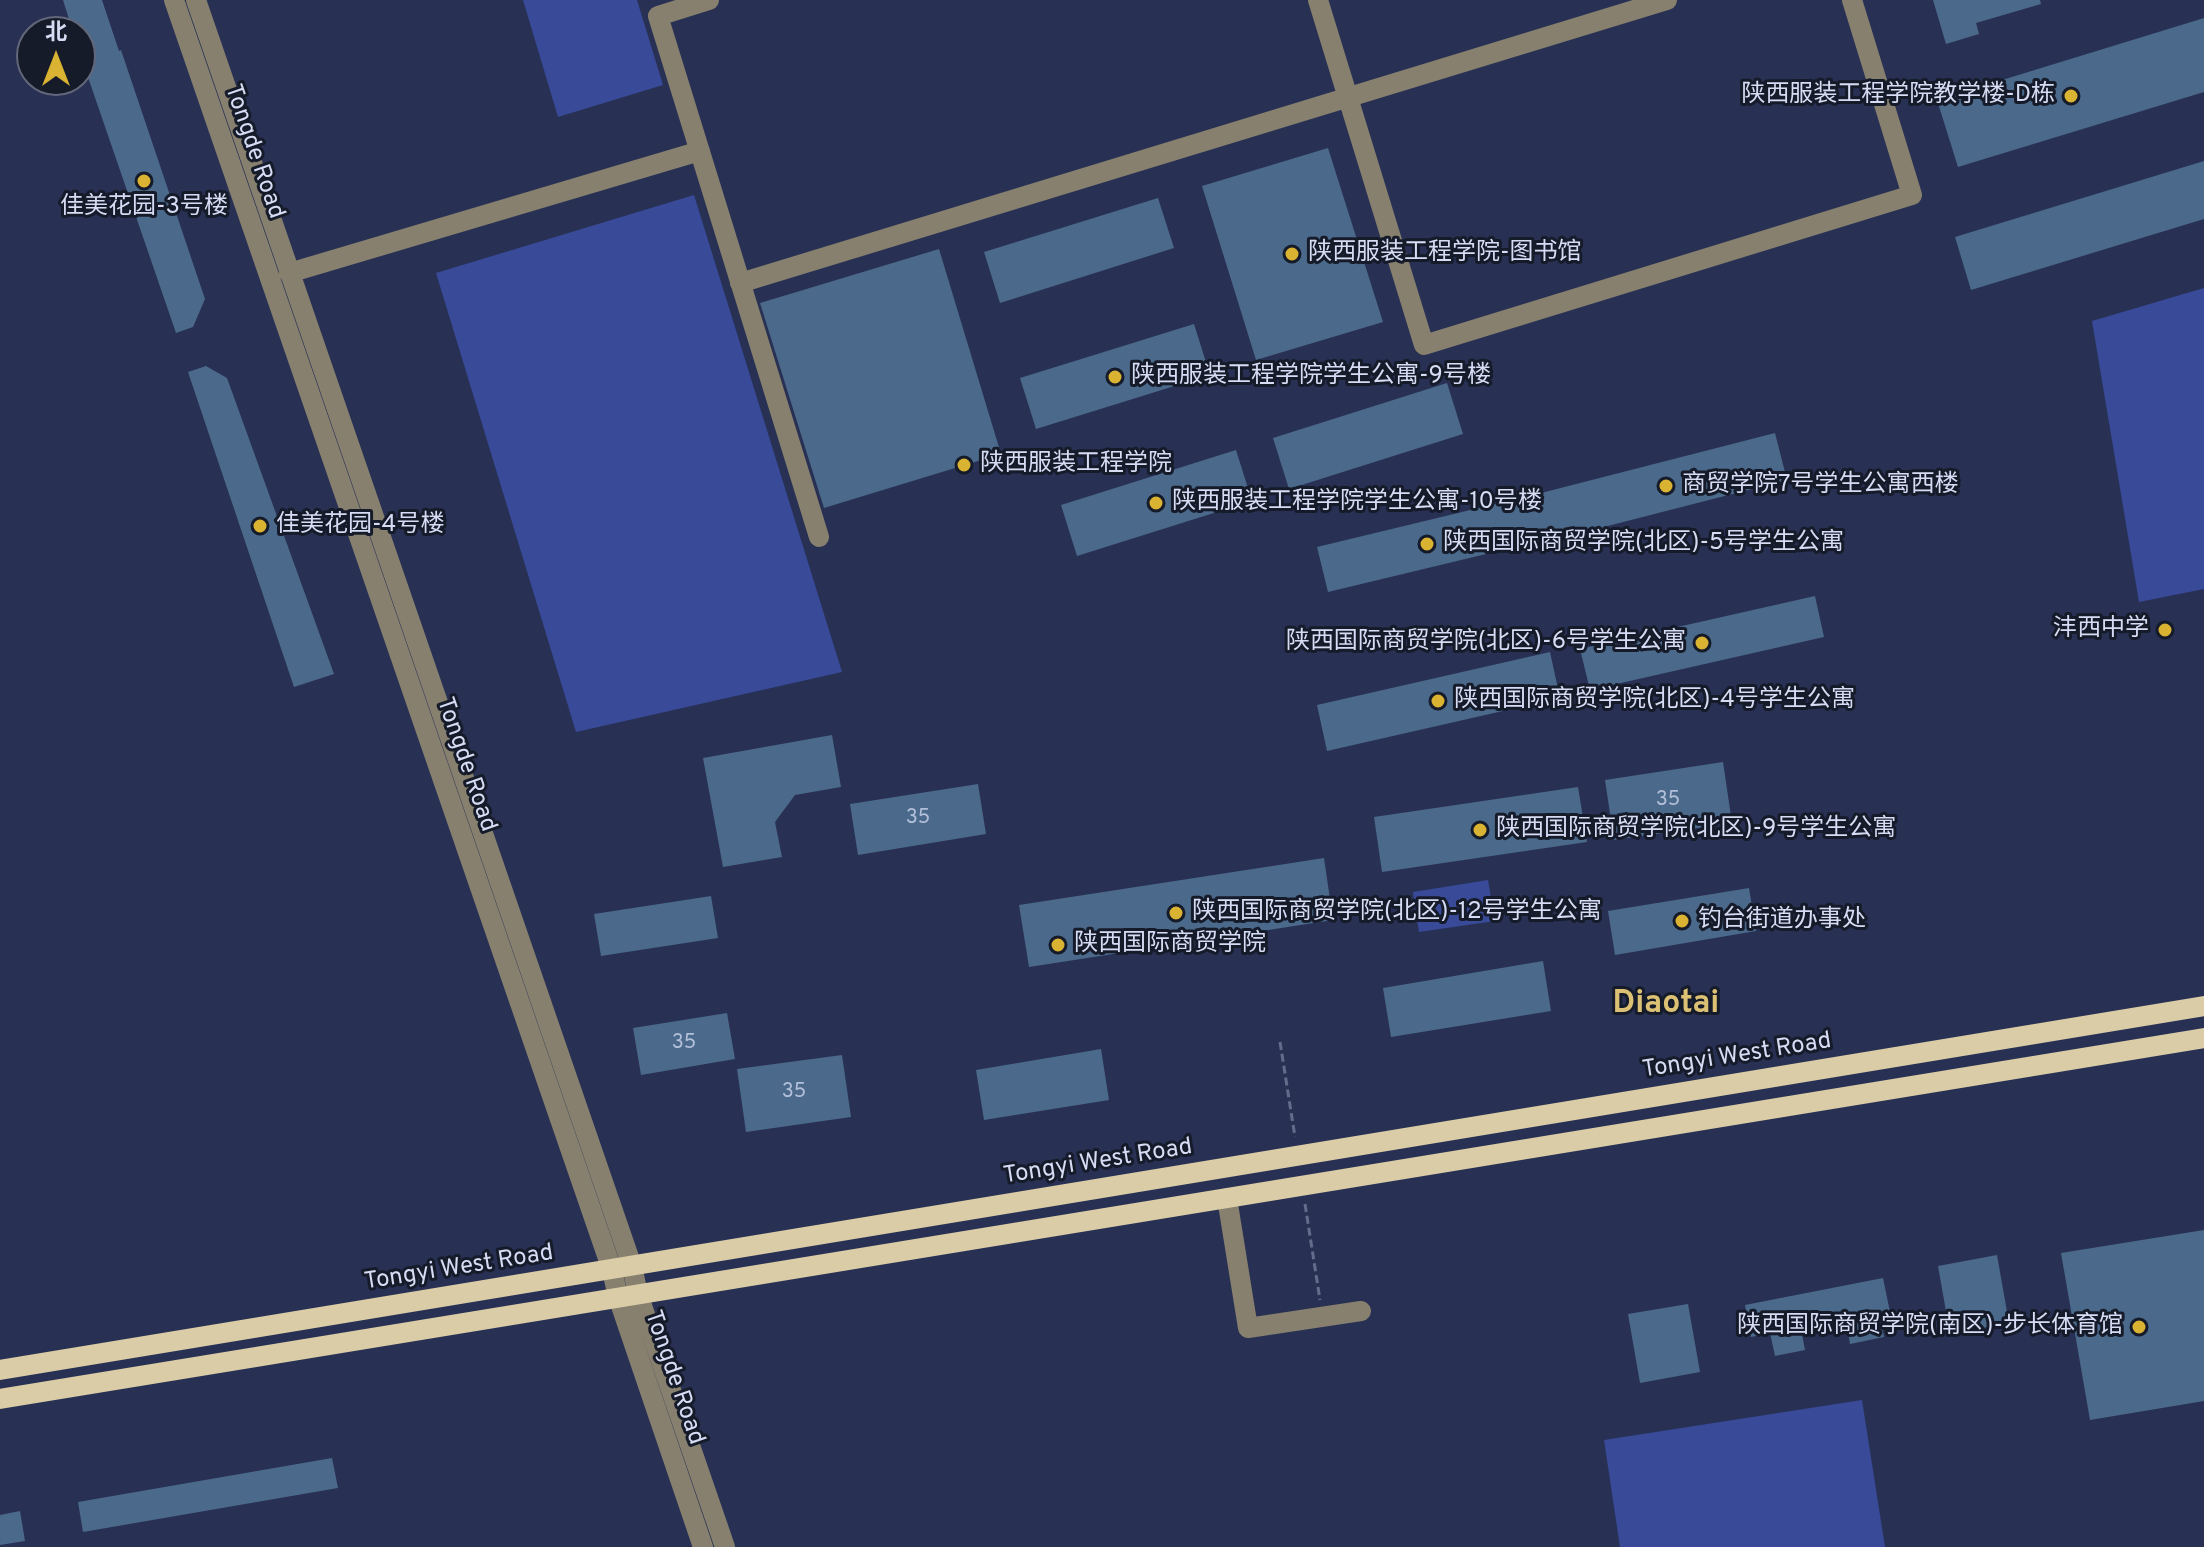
<!DOCTYPE html>
<meta charset="utf-8">
<style>
body{margin:0}
#map{position:relative;width:2204px;height:1547px;overflow:hidden;background:#283154;font-family:Overpass,"Noto Sans SC",sans-serif}
canvas{display:block}
.north{position:absolute;left:16px;top:16px;width:80px;height:80px;box-sizing:border-box;background:#161b2a;border:2px solid #62687a;border-radius:50%;rotate:0deg;font-size:22px;font-weight:700;line-height:32px;text-align:center;color:#d5dcf3}
.north::after{content:'';display:block;margin:auto;width:28px;height:36px;background:#dab333;clip-path:polygon(50% 0,100% 100%,50% 72%,0 100%)}
</style>
<div id="map">
<canvas width="2204" height="1547"></canvas>
<div class="north">北</div>
</div>
<script>
const g = document.querySelector('canvas').getContext('2d');
g.lineJoin = 'round';
function fillPath(path, color) {
  g.fillStyle = color;
  g.fill(path, 'evenodd');
}
function poly(rows) {
  const path = new Path2D();
  for (const r of rows) {
    path.moveTo(r[0], r[1]);
    for (let i = 2; i < r.length; i += 2) path.lineTo(r[i], r[i + 1]);
  }
  return path;
}
function trace(path, color, width, dash) {
  g.strokeStyle = color;
  g.lineWidth = width;
  g.lineCap = dash ? 'butt' : 'round';
  g.setLineDash(dash || []);
  g.stroke(path);
}
function drawText(font, color, halo, rows, align = 'center') {
  g.font = font + ' Overpass,"Noto Sans SC",sans-serif';
  g.lineWidth = 6;
  g.setLineDash([]);
  g.textBaseline = 'middle';
  g.strokeStyle = halo;
  g.fillStyle = color;
  for (const [text, x, y, turn = 0] of rows) {
    g.save();
    g.translate(x, y);
    g.rotate((+turn || 0) * Math.PI / 180);
    g.textAlign = isNaN(turn) ? turn : align;
    if (halo) g.strokeText(text, 0, 0);
    g.fillText(text, 0, 0);
    g.restore();
  }
}
fillPath(poly([
 [523,0,637,0,663,85,558,117],
 [694,195,842,672,576,732,436,273],
 [2204,288,2204,589,2139,602,2092,321],
 [1488,880,1495,921,1419,932,1413,892],
 [1862,1400,1885,1547,1620,1547,1604,1440]
]), '#384a98');
fillPath(poly([
 [63,0,102,0,119,51,121,50,205,299,193,327,176,333,80,54,80,32,73,32],
 [1933,0,2040,0,2041,4,1976,23,1979,34,1946,44],
 [2204,18,2204,92,1958,167,1937,100],
 [1328,148,1383,322,1256,360,1202,186],
 [2204,161,2204,219,1971,290,1955,237],
 [1158,198,1174,248,1000,303,984,252],
 [939,249,1001,454,824,508,760,303],
 [1194,324,1210,375,1036,429,1020,378],
 [206,366,227,378,334,674,294,687,188,372],
 [1447,383,1463,434,1289,489,1273,438],
 [1775,433,1787,480,1557,539,1557,537,1328,592,1317,547,1545,492],
 [1236,450,1252,501,1077,556,1061,505],
 [1815,596,1824,637,1590,690,1580,649],
 [1550,652,1560,698,1327,751,1317,705],
 [832,735,841,787,795,795,775,822,782,857,723,867,703,758],
 [1723,762,1732,823,1614,840,1605,780],
 [978,784,986,834,858,855,850,804],
 [1578,787,1587,842,1382,872,1374,817],
 [1324,858,1333,920,1029,967,1019,905],
 [1749,888,1756,931,1615,955,1608,911],
 [711,896,718,938,601,956,594,914],
 [1543,961,1551,1011,1391,1037,1383,988],
 [727,1013,735,1059,641,1075,633,1028],
 [1101,1049,1109,1100,984,1120,976,1070],
 [842,1055,851,1117,746,1132,737,1069],
 [2204,1230,2204,1401,2090,1420,2061,1253],
 [1997,1255,2009,1323,1950,1334,1938,1266],
 [1883,1278,1890,1312,1880,1314,1884,1337,1850,1344,1846,1320,1801,1329,1805,1350,1775,1356,1770,1333,1751,1337,1745,1305],
 [1688,1304,1700,1372,1640,1383,1628,1314],
 [332,1458,338,1488,83,1532,78,1502],
 [20,1511,25,1541,0,1545,0,1515]
]), '#4b698a');
trace(poly([
 [1280,1042,1295,1137],
 [1305,1204,1320,1300]
]), '#646c8b', 3, [8, 4]);
trace(poly([
 [174,0,612,1270,618,1297,703,1547],
 [196,0,632,1266,638,1294,725,1547],
 [709,0,658,16,819,537],
 [1318,0,1424,345,1912,195,1852,0],
 [289,273,700,151],
 [740,283,1667,0],
 [1227,1198,1248,1328,1361,1311]
]), '#87806e', 20);
trace(poly([
 [0,1370,2204,1006],
 [0,1399,2204,1038]
]), '#dacca6', 20);
for (const [x, y, r, color] of [
 [2071,96,8,"#dab333"],
 [144,181,8,"#dab333"],
 [1292,254,8,"#dab333"],
 [1115,377,8,"#dab333"],
 [964,465,8,"#dab333"],
 [1666,486,8,"#dab333"],
 [1156,503,8,"#dab333"],
 [260,526,8,"#dab333"],
 [1427,544,8,"#dab333"],
 [2165,630,8,"#dab333"],
 [1702,643,8,"#dab333"],
 [1438,701,8,"#dab333"],
 [1480,830,8,"#dab333"],
 [1176,913,8,"#dab333"],
 [1682,921,8,"#dab333"],
 [1058,945,8,"#dab333"],
 [2139,1327,8,"#dab333"]
]) {
  const dot = new Path2D();
  dot.arc(x, y, r, 0, 2 * Math.PI);
  g.fillStyle = color;
  g.fill(dot);
  trace(dot, '#161b2a', 3);
}
drawText('20px', '#b2bfd9', null, [
 ["35",1668,801],
 ["35",918,819],
 ["35",684,1044],
 ["35",794,1093]
]);
drawText('24px', '#d5dcf3', '#161b2a', [
 ["陕西服装工程学院教学楼-D栋",2055,96,"right"],
 ["佳美花园-3号楼",144,208,"center"],
 ["陕西服装工程学院-图书馆",1308,254],
 ["陕西服装工程学院学生公寓-9号楼",1131,377],
 ["陕西服装工程学院",980,465],
 ["商贸学院7号学生公寓西楼",1682,486],
 ["陕西服装工程学院学生公寓-10号楼",1172,503],
 ["佳美花园-4号楼",276,526],
 ["陕西国际商贸学院(北区)-5号学生公寓",1443,544],
 ["沣西中学",2149,630,"right"],
 ["陕西国际商贸学院(北区)-6号学生公寓",1686,643,"right"],
 ["陕西国际商贸学院(北区)-4号学生公寓",1454,701],
 ["陕西国际商贸学院(北区)-9号学生公寓",1496,830],
 ["陕西国际商贸学院(北区)-12号学生公寓",1192,913],
 ["钓台街道办事处",1698,921],
 ["陕西国际商贸学院",1074,945],
 ["陕西国际商贸学院(南区)-步长体育馆",2123,1327,"right"]
], 'left');
drawText('24px', '#d5dcf3', '#161b2a', [
 ["Tongde Road",253,152,71],
 ["Tongde Road",465,765,71],
 ["Tongyi West Road",1737,1057,-9],
 ["Tongyi West Road",1098,1163,-9],
 ["Tongyi West Road",459,1269,-9],
 ["Tongde Road",673,1378,71]
]);
drawText('bold 32px', '#dcc175', '#161b2a', [
 ["Diaotai",1666,1006]
]);
</script>
